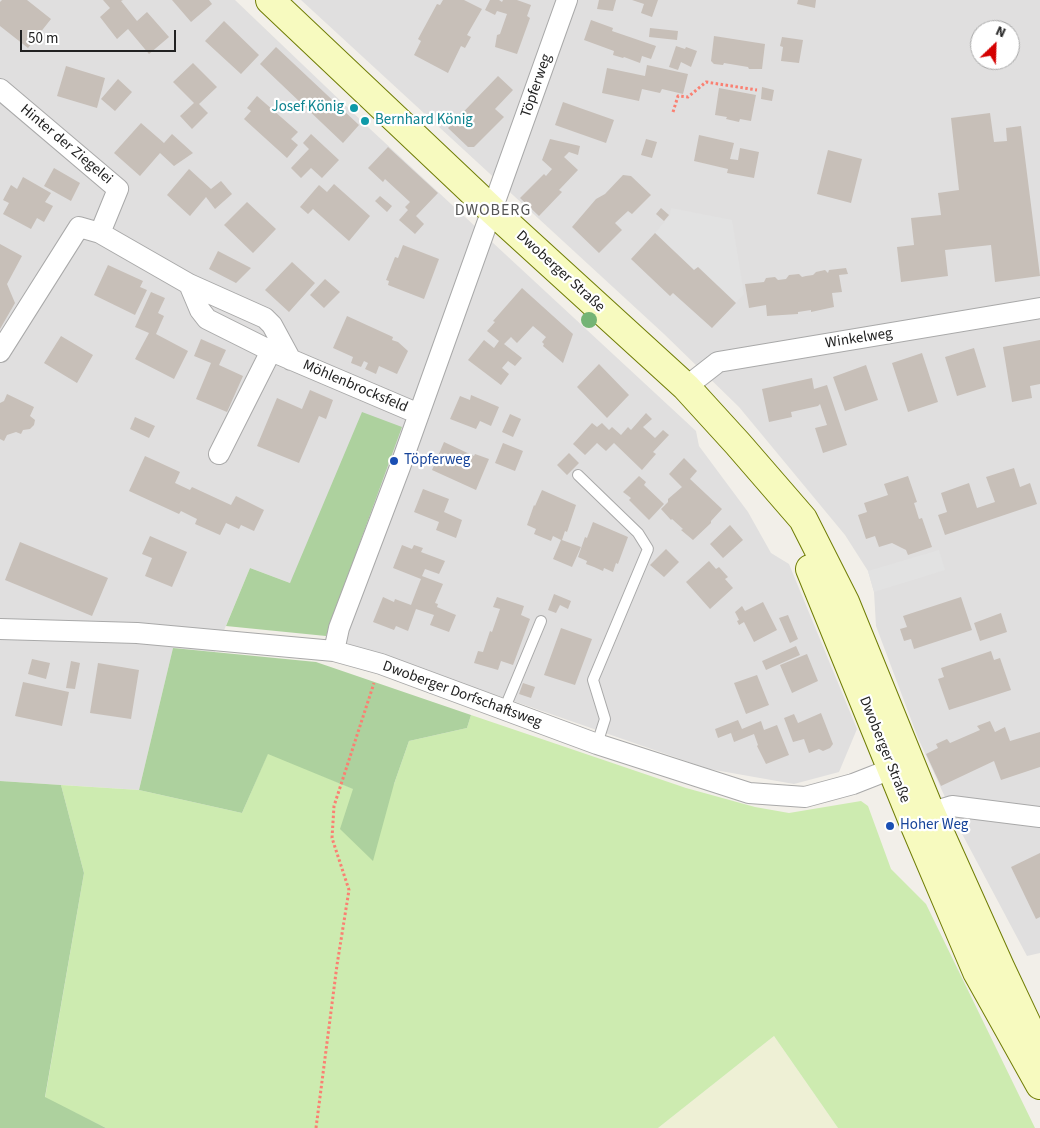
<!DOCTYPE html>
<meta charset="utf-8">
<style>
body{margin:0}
#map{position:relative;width:1040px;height:1128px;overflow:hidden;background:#f2efe9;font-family:"Source Sans 3",sans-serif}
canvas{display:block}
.north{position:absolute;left:970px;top:20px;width:50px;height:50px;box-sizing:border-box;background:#fff;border:1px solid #a7a7a7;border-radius:50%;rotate:24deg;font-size:14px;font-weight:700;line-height:20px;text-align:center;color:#222}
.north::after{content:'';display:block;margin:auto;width:18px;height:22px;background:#d40000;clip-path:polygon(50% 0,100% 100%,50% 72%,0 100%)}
.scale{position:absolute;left:20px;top:30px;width:156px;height:22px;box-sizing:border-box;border:2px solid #222;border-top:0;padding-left:6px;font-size:15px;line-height:18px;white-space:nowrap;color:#222;-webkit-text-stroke:4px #fff;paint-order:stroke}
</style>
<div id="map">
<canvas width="1040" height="1128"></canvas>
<div class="north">N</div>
<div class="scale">50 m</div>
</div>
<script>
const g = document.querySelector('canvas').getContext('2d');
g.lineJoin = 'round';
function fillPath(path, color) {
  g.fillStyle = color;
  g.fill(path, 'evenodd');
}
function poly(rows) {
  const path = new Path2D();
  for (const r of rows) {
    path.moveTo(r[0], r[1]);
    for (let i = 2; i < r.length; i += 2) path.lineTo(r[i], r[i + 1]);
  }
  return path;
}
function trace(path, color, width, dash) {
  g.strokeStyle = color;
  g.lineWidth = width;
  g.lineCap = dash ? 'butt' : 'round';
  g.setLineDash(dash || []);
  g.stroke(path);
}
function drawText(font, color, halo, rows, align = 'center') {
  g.font = font + ' "Source Sans 3",sans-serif';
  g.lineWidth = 4.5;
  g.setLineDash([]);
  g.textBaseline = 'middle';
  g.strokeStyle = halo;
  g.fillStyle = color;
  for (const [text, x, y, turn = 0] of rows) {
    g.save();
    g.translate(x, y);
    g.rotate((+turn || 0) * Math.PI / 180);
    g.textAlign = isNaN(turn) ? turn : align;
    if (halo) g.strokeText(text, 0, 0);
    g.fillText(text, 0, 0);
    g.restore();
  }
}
fillPath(poly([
 [0,0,235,0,369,128,696,431,699,446,748,512,771,553,789,564,857,729,839,772,794,784,709,769,326,636,401,428,290,583,250,568,215,652,173,648,139,790,0,781],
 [301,0,1040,0,1040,953,1027,956,960,830,918,738,876,626,874,592,868,571,845,535,739,407,664,334],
 [980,30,1010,30,1010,60,980,60]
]), '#e0dfdf');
fillPath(poly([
 [774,1036,838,1128,658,1128]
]), '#eef0d5');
fillPath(poly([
 [471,715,686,788,755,807,789,813,861,801,868,806,891,869,926,904,1035,1128,838,1128,774,1036,658,1128,106,1128,45,1098,84,873,61,785,139,790,242,813,268,753,354,789,394,784,409,741,467,728]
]), '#cdebb0');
fillPath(poly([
 [362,412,402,427,326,636,226,626,250,568,290,583],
 [173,648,316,662,471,715,467,728,409,741,394,784,373,861,340,829,353,789,268,754,242,813,139,790],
 [0,781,61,785,84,873,45,1097,106,1128,0,1128]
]), '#add19e');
fillPath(poly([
 [671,208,732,220,744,294,736,303,698,267,694,270,655,233,670,215],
 [939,550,945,570,874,592,868,571]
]), '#e2e2e2');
fillPath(poly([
 [2,0,27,0,51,19,28,48,0,26,0,2],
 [103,0,123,0,121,1,137,21,147,12,169,37,149,54,128,29,117,39,100,17,110,8],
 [172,0,209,0,212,4,191,22],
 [443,0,464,0,482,9,467,35,471,37,465,48,461,46,448,73,414,55,421,41,418,39,437,4,440,5],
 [490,0,499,0,502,2,503,0,517,0,531,5,527,16,530,18,517,54,495,47,497,35,500,34,507,14,497,11,495,15,485,10],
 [599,0,616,0,613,11,597,9],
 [632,0,658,0,652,17,641,13,644,4],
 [798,0,816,0,815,8,797,4],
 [591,20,613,28,612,31,656,46,651,59,642,56,640,63,624,57,623,58,613,55,614,51,584,40],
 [224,21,259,55,241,74,205,41],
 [650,28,678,31,677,40,649,37],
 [714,36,765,44,762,69,749,69,748,67,724,63,723,65,714,64,711,61],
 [782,37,803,40,799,63,781,61,783,47,780,46],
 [676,46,685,49,686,47,697,51,691,67,681,62,678,70,669,67],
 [276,47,359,125,343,143,260,64],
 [193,63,217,87,199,104,208,113,192,129,180,116,194,103,173,82],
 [647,65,688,74,683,94,662,89,660,93,642,89,639,101,602,93,607,68,645,76],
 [66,66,105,78,97,108,57,96],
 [498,76,513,90,495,109,504,117,474,147,468,147,448,128],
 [118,79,132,92,115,111,101,99],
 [762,87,774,90,772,101,761,99],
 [719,88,756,95,751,121,740,119,739,122,726,119,727,117,715,115],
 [257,96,298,132,291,139,298,145,287,158,244,119,251,111,247,108],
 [563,102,614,120,606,143,555,125],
 [990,113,994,142,1007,141,1006,128,1021,126,1040,276,995,282,991,245,945,250,948,276,901,282,897,247,914,245,911,218,941,215,938,193,959,190,951,118],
 [141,123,164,143,172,134,193,153,174,166,160,153,140,176,114,153],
 [311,134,339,160,322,178,311,168,301,178,291,168,309,149,303,143],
 [699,135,734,143,730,159,738,160,740,148,759,152,754,178,727,173,728,169,694,161],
 [550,139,580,146,578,155,569,152,564,157,578,170,559,190,562,192,539,216,520,198,544,174,546,176,552,169,542,160],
 [646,139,657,142,652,158,641,155],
 [388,147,438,193,416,216,424,224,415,234,399,220,408,210,405,207,410,202,385,179,383,182,368,168],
 [828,150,862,159,851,203,817,194],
 [54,168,80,183,71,201,44,186],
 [189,169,211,189,221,181,232,194,215,209,206,197,190,216,167,195],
 [623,175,631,176,651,195,632,214,628,211,615,223,622,230,599,253,572,227,596,199,605,194],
 [23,177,51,193,45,202,53,206,44,222,37,218,31,229,3,214,9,203,3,200,11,185,17,189],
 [334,184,370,216,349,241,313,209,308,214,300,207,319,185,327,192],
 [380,196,392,206,387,212,375,201],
 [247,202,276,229,253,253,224,225],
 [661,208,669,215,664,221,656,214],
 [655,233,694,270,698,267,736,303,712,328,673,293,670,296,631,259],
 [0,244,22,256,7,284,15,303,0,329],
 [403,245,439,259,424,299,388,285,389,281,386,280,395,257,398,258],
 [218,251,251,268,236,283,209,269],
 [292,262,315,283,289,312,265,290],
 [108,265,143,281,140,287,147,290,135,315,94,295],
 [846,268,848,274,839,275,842,292,832,293,834,307,811,312,811,310,798,312,798,314,767,316,766,305,749,308,745,284,764,282,766,278,775,277,778,280,786,279,789,275,799,274,802,277,806,276,813,275,816,272,825,270,828,273,829,270],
 [325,279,340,292,324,308,310,295],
 [522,288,573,334,563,363,543,346,544,344,542,342,546,337,533,326,517,343,511,337,504,344,522,358,515,366,508,361,502,368,509,374,501,385,468,360,484,340,494,348,499,341,487,331,495,322,493,321],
 [151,292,165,298,158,313,164,316,156,334,188,351,174,379,135,359,149,333,135,327],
 [347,316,393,337,392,340,398,342,408,351,397,374,379,366,376,374,365,369,368,363,364,361,361,367,351,363,353,357,333,348],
 [61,336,93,355,77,383,44,363],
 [201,339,226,350,219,365,243,376,227,412,196,399,211,363,194,356],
 [1040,340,1040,384,1030,386,1032,398,1012,402,1003,347],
 [974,348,986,387,957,396,945,357],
 [922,353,938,402,908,412,892,363],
 [599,364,629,395,607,418,577,387],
 [866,365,878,400,845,411,833,377],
 [812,378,814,389,827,385,847,445,823,453,815,428,827,425,820,404,818,406,791,412,792,417,769,422,762,389],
 [310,390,333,400,326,419,319,416,299,463,257,446,277,398,302,409],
 [7,394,34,407,30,416,35,420,34,425,30,429,23,430,21,434,16,432,7,435,4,441,0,439,0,403,4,401],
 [471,395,499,407,491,426,480,421,476,429,450,419,460,396,470,400],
 [646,413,652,419,643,427,655,438,663,430,669,435,653,452,656,454,642,470,614,443,606,451,597,443,585,455,573,444,592,423,597,427,602,423,609,430,612,427,621,435,628,427,631,430],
 [510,414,521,419,513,437,502,432],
 [135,417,155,426,149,438,130,429],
 [444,442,474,456,475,454,489,459,476,490,432,470],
 [503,443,523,451,515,471,495,463],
 [569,453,579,463,567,475,557,465],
 [145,456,180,472,175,483,190,490,192,487,231,505,236,496,264,510,254,531,241,525,239,529,226,523,220,535,195,524,197,519,181,511,179,514,129,491],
 [684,458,697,471,690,479,722,509,711,521,711,523,693,540,681,530,683,529,672,519,671,520,661,509,668,502,668,499,682,487,669,474],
 [1014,468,1020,487,1030,483,1037,504,945,535,938,515,947,512,941,493,969,483,977,508,995,502,986,477],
 [639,476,646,482,644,485,664,504,649,520,629,500,631,498,623,492],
 [908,476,917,502,914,503,919,519,922,518,932,547,908,555,906,550,892,543,879,547,875,536,866,539,858,515,867,512,864,503,888,495,884,484],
 [423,489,449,499,444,512,462,520,456,538,436,530,439,522,414,512],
 [542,490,576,505,567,532,565,531,562,540,581,547,572,567,553,559,561,540,553,536,551,541,534,534,536,529,527,525,534,505,535,506],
 [593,522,628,537,618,564,616,563,613,572,604,568,603,571,594,567,586,564,587,561,578,557,585,537,587,538],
 [730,525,743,540,723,558,710,544],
 [150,536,187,552,172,587,145,576,152,558,142,554],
 [20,542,108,578,92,616,5,580],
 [402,545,412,549,414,545,423,548,421,552,445,561,439,574,425,569,422,576,443,584,435,603,438,604,437,607,456,615,449,632,430,625,434,615,416,609,408,631,396,626,394,630,373,622,383,597,394,602,395,599,411,605,419,584,421,579,393,568],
 [666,549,679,562,664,577,650,565],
 [709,561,716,569,719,567,728,577,725,579,733,588,710,609,686,582],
 [554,594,571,601,568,609,560,605,556,613,548,610],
 [497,597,524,606,521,615,530,619,513,665,501,661,498,670,474,663,478,651,483,652,490,631,492,632,500,609,493,607],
 [961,597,972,630,914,649,911,639,904,641,900,629,907,627,903,616],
 [763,602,777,630,754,642,744,622,739,625,737,621,739,620,735,612,742,606,745,611],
 [1001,613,1007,632,980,641,974,623],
 [788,615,798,639,790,643,779,618],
 [561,628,592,639,575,685,544,675],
 [796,646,800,655,766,670,762,661],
 [991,651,994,660,1000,658,1011,690,949,710,938,679,944,677,941,668],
 [807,654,818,681,792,693,780,665],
 [32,659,50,663,46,679,28,674],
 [71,661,80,663,75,689,66,688],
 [98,663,139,670,131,719,90,713],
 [757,675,769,705,746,714,734,683],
 [23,682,69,692,62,726,15,716],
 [523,683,535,687,531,698,519,694],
 [821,713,833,744,830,748,823,751,819,749,809,753,804,739,793,742,784,718,794,714,798,723],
 [738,720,742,729,761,721,764,730,777,725,789,755,766,764,757,746,758,745,754,734,734,742,731,733,718,738,715,729],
 [990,721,995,732,1005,727,1010,741,1040,732,1040,767,1001,780,994,761,941,786,926,754,938,748,936,744,947,739,950,743,980,730,977,726],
 [1040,853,1040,917,1036,919,1011,867]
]), '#c7bfb8');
const lane = poly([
 [578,475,638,533,648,549,593,680,605,719,597,744],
 [504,710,541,621]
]);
const street = poly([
 [0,89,118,189,100,233],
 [189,284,265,318,272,325,291,360],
 [0,352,79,227,100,233,189,284,200,310,207,319,271,351],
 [686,387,718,362,1040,308],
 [219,454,271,351,419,414],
 [0,629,137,633,334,651,381,664,597,744,749,793,805,797,853,784,904,764],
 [334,651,339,628,400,467,567,0],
 [919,816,952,806,1040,817]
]);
const secondary = poly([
 [270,0,493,211,686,387,738,444,803,519,845,602,930,811,1000,967,1040,1052],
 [810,569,912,819,977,972,1040,1085]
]);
trace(lane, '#a9a9a9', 12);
trace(street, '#a9a9a9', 22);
trace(secondary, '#707d05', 30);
trace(poly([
 [673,112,678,96,688,97,706,82,757,90],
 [316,1128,337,965,349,890,332,838,334,806,374,683]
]), '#fa8072', 3, [2.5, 2.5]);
trace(lane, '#fff', 10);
trace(street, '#fff', 20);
trace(secondary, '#f7fabf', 28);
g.fillStyle = '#74b475';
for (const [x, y] of [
 [589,320]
]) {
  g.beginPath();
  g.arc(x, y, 8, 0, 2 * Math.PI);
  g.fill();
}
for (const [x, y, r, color] of [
 [354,108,5,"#0f9aa8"],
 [365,121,5,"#0f9aa8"],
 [394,461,5,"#1a4fb4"],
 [890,826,5,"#1a4fb4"]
]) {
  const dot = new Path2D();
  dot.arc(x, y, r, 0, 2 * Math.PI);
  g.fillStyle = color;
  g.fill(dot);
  trace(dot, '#fff', 2);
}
drawText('15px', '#222', '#fff', [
 ["Töpferweg",537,86,-71],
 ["Hinter der Ziegelei",66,145,40],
 ["Dwoberger Straße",560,272,42],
 ["Winkelweg",859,339,-9],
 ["Möhlenbrocksfeld",355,387,23],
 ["Dwoberger Dorfschaftsweg",462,695,20],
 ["Dwoberger Straße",884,750,68]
]);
drawText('15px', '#0d838f', '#fff', [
 ["Josef König",344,108],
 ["Bernhard König",375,121,"left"]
], 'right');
drawText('15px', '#164399', '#fff', [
 ["Töpferweg",404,461],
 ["Hoher Weg",900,826]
], 'left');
g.letterSpacing = '1px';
drawText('16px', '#555', '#fff', [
 ["DWOBERG",493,211]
]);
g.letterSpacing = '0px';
</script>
